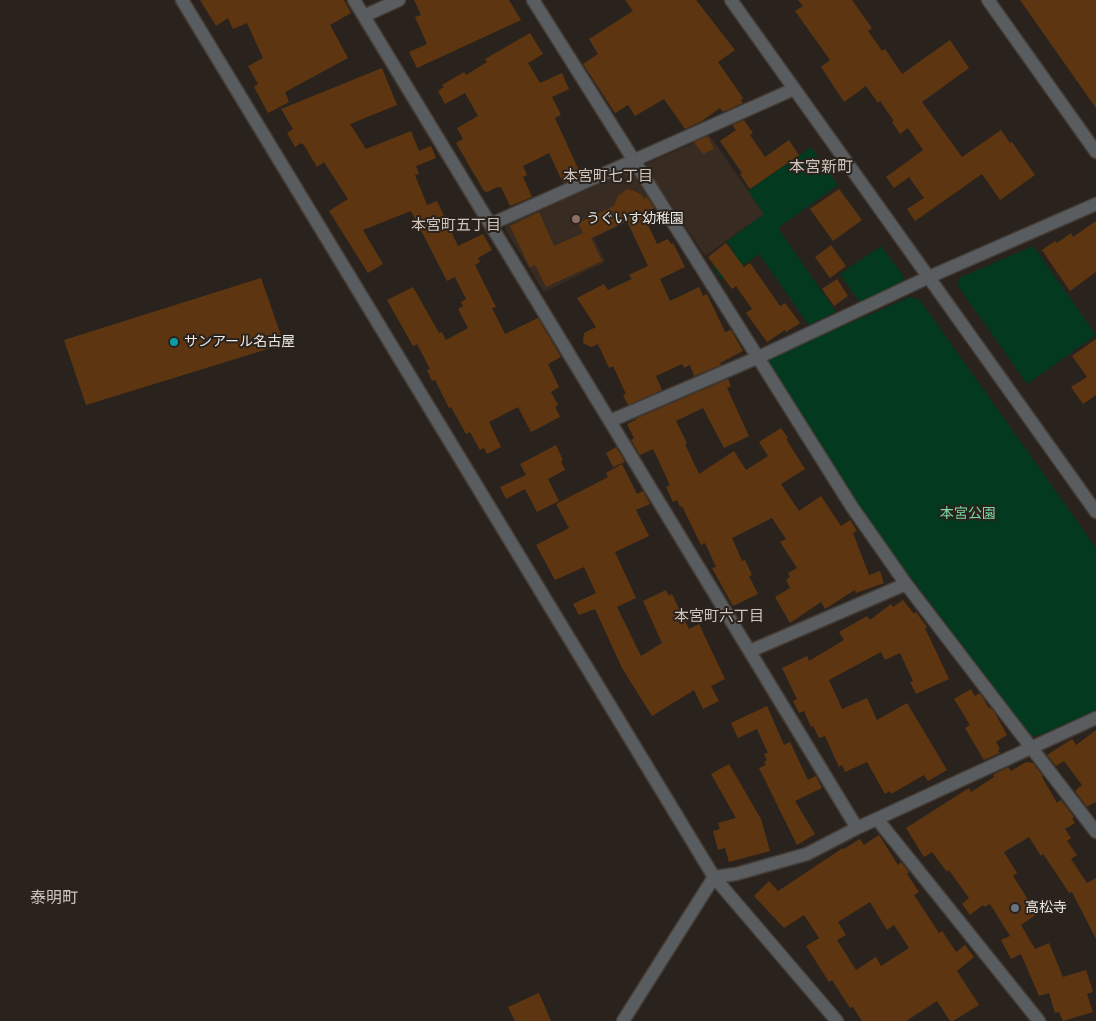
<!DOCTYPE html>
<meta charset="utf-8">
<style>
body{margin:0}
canvas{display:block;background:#2a221c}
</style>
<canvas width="1096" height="1021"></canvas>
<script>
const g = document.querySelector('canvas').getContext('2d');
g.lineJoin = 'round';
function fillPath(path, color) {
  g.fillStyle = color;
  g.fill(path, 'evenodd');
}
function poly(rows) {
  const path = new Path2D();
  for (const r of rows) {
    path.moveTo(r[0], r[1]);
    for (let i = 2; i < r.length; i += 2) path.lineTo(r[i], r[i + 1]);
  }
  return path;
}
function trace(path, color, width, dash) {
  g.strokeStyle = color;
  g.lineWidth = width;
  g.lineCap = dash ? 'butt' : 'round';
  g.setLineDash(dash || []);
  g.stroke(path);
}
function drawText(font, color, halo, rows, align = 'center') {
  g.font = font + ' Mulish,"Noto Sans JP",sans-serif';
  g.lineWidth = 4;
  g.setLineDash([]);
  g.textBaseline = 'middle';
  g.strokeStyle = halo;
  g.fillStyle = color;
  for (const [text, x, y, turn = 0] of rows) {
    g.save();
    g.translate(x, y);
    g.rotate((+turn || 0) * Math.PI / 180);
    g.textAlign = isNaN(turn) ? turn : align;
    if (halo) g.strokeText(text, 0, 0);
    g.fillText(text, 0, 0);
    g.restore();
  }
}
fillPath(poly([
 [710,136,764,214,705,256,669,201,594,238,605,262,544,292,505,229,507,224]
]), '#382b21');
fillPath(poly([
 [811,147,838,185,778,228,836,312,809,325,759,254,722,280,713,267,734,252,727,241,764,214,748,191],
 [881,246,904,277,903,284,860,303,840,274],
 [1033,246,1096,335,1027,384,958,286,959,278],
 [910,297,920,300,1096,548,1096,710,1040,735,1030,736,914,581,905,573,856,500,769,362,770,358]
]), '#02391f');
fillPath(poly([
 [200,0,344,0,351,13,330,25,348,58,285,92,289,102,268,113,254,87,258,84,248,66,263,58,247,23,233,29,228,18,216,26],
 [414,0,509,0,521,20,417,68,409,52,427,44,415,17,421,15],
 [625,0,696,0,735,50,718,62,743,98,741,100,743,103,723,112,720,108,702,121,685,129,664,99,635,116,628,105,615,113,583,64,598,54,589,39,633,11],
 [798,0,852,0,872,28,868,31,882,51,885,49,902,74,950,40,969,68,922,102,962,157,1001,130,1010,143,1012,142,1035,175,1000,200,982,174,915,221,907,209,924,198,909,177,894,188,886,177,923,150,908,128,900,134,892,122,894,121,880,101,878,103,866,86,844,102,821,67,830,60,795,11,803,6],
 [1020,0,1096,0,1096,108],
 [530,33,543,54,528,63,540,83,562,73,569,89,552,97,561,115,555,118,581,175,563,183,549,153,523,166,527,175,523,177,532,197,510,206,501,187,498,188,497,187,487,192,484,191,456,143,463,139,457,128,478,116,465,93,445,104,438,91,444,87,442,85,464,72,466,75,487,62,485,59],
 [382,68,397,105,350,124,366,149,411,131,419,151,431,146,436,158,416,166,419,174,415,175,427,205,437,201,458,246,483,234,492,250,478,258,480,262,475,265,496,307,492,308,505,334,538,318,561,357,548,364,559,387,551,392,558,405,555,407,560,417,531,432,518,407,489,422,501,447,487,454,484,448,480,450,470,432,466,434,451,407,449,408,435,380,432,381,427,370,430,369,417,344,413,346,387,300,413,287,439,333,442,332,446,340,468,328,458,309,463,306,461,302,466,299,455,277,447,281,411,211,363,230,383,264,368,273,329,211,348,199,324,162,317,167,304,145,301,143,295,147,287,133,293,129,281,109],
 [744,120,753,133,750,135,765,157,789,140,799,155,750,189,740,174,742,173,720,141,736,130,732,125],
 [708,136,714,149,703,154,694,142],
 [627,189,632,190,642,195,643,199,647,197,654,208,643,214,657,244,668,239,671,244,673,243,685,267,660,279,670,301,699,287,703,296,707,294,725,332,731,330,743,351,720,363,721,365,694,376,690,365,684,368,682,364,656,376,662,390,628,405,623,395,626,394,613,366,609,368,598,344,591,347,583,343,584,333,596,327,577,298,604,284,608,290,632,279,629,275,648,266,627,221,591,238,602,261,546,287,535,265,530,268,510,226,539,212,554,246,583,233,578,223,614,206,618,196],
 [839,189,862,220,833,241,810,209],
 [1096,221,1096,272,1070,291,1042,250,1055,241,1057,243,1071,233,1073,237],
 [726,243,744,267,750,263,780,306,785,303,800,323,786,332,785,330,767,342,746,313,752,309,736,286,732,289,708,257],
 [831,245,846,266,830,278,815,257],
 [261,278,284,344,86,405,64,340],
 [837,279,848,296,834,306,822,289],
 [1096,339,1096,395,1083,404,1071,387,1087,377,1072,356],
 [728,379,731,386,727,388,749,436,724,448,703,408,676,421,687,443,685,444,699,474,734,451,746,470,768,456,759,442,781,428,788,438,786,439,805,469,781,484,799,511,821,496,841,526,850,520,857,531,853,533,869,575,880,571,884,583,856,593,855,590,825,609,821,602,790,623,775,597,790,588,786,580,790,577,788,573,797,568,780,542,786,539,772,518,732,538,742,561,745,560,752,575,749,576,758,594,733,606,712,568,716,567,705,543,701,545,682,506,680,507,677,500,673,502,666,487,670,485,653,449,640,455,631,440,634,438,627,424,636,420,635,419],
 [556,445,563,460,561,461,565,470,548,479,559,501,537,512,525,489,506,499,500,487,526,475,520,464],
 [616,447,625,462,613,467,606,453],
 [622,464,637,494,643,491,650,504,636,510,649,536,615,552,636,598,617,607,641,656,662,643,643,601,666,590,669,596,672,594,689,629,699,624,725,679,711,686,719,701,703,709,694,690,652,716,622,668,595,609,579,615,573,604,596,593,584,567,555,580,536,545,569,528,556,504,608,477,606,473],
 [903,600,914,614,916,612,927,627,925,628,949,679,916,694,910,682,913,681,900,653,885,660,881,652,829,680,842,709,867,698,877,720,907,703,947,770,928,781,924,775,891,794,890,791,885,794,867,762,845,772,842,765,839,767,825,736,819,738,813,726,811,727,804,711,799,713,793,701,797,699,782,668,807,656,809,661,844,640,839,632,867,616,870,620,891,604,893,607],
 [971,689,975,696,980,693,989,708,990,707,995,713,1007,735,996,742,1000,749,998,750,1000,753,984,760,965,728,970,725,954,699],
 [767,706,784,745,790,742,808,780,816,776,822,788,795,801,815,834,797,845,759,768,766,765,764,762,767,760,764,754,768,753,757,729,738,738,731,723],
 [1096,730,1096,804,1095,802,1087,807,1075,791,1082,785,1064,761,1056,766,1047,755,1072,739,1076,745],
 [1026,762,1033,763,1043,776,1042,777,1057,803,1061,800,1074,817,1072,818,1075,823,1065,829,1071,838,1067,841,1077,855,1071,859,1087,883,1096,878,1096,939,1072,892,1069,893,1054,870,1043,854,1041,856,1029,837,1004,852,1017,873,1013,876,1037,914,1021,925,1035,949,1049,943,1063,977,1086,970,1093,992,1087,994,1093,1012,1063,1021,1059,1012,1055,1013,1049,993,1039,996,1021,954,1011,959,1001,940,1010,936,990,904,984,907,983,905,970,915,962,904,969,898,949,870,947,872,932,852,924,857,906,828,969,788,971,792,994,777,993,775,1008,767,1011,771],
 [729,764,761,819,770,851,729,862,725,848,718,850,713,831,720,829,718,823,736,818,711,774],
 [879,835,898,865,901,862,909,872,907,874,919,892,914,895,939,933,942,931,956,952,965,945,974,957,957,971,979,1005,953,1021,950,1021,937,1001,906,1021,862,1021,853,1007,850,1008,832,980,829,982,806,946,819,938,804,915,784,928,754,896,769,881,778,891,843,848,844,849,860,839,864,845],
 [870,902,887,930,894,925,909,948,881,966,876,957,856,970,837,940,846,935,838,922],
 [539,993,551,1021,515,1021,508,1007]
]), '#5d3611');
const minor = poly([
 [182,0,714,877,837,1021],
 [354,0,857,828],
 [533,0,852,507,906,584,1096,832],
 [731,0,1096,512],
 [988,0,1096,152],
 [364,16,399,0],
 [491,224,794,89],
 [610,421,759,357,929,277,1096,204],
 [750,651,906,584],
 [877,819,1039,1021],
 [623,1021,714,877,736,874,807,854,857,828,1096,718]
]);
trace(minor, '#453e38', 15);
trace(minor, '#595d60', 12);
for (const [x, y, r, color] of [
 [576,219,5,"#8d6e63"],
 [174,342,5,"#0f9aa8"],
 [1015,908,5,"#6b7280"]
]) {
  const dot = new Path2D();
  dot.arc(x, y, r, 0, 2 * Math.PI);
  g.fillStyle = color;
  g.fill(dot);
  trace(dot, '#2a221c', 2);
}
drawText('14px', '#ede8e3', '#2a221c', [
 ["うぐいす幼稚園",586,219],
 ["サンアール名古屋",184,342],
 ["高松寺",1025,908]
], 'left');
drawText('14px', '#7ad9a0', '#2a221c', [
 ["本宮公園",968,514]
]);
drawText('15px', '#cfc5bc', '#2a221c', [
 ["本宮町七丁目",608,176],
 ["本宮町五丁目",456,225],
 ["本宮町六丁目",719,616]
]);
drawText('16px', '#cfc5bc', '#2a221c', [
 ["本宮新町",821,167],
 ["泰明町",54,898]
]);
</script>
